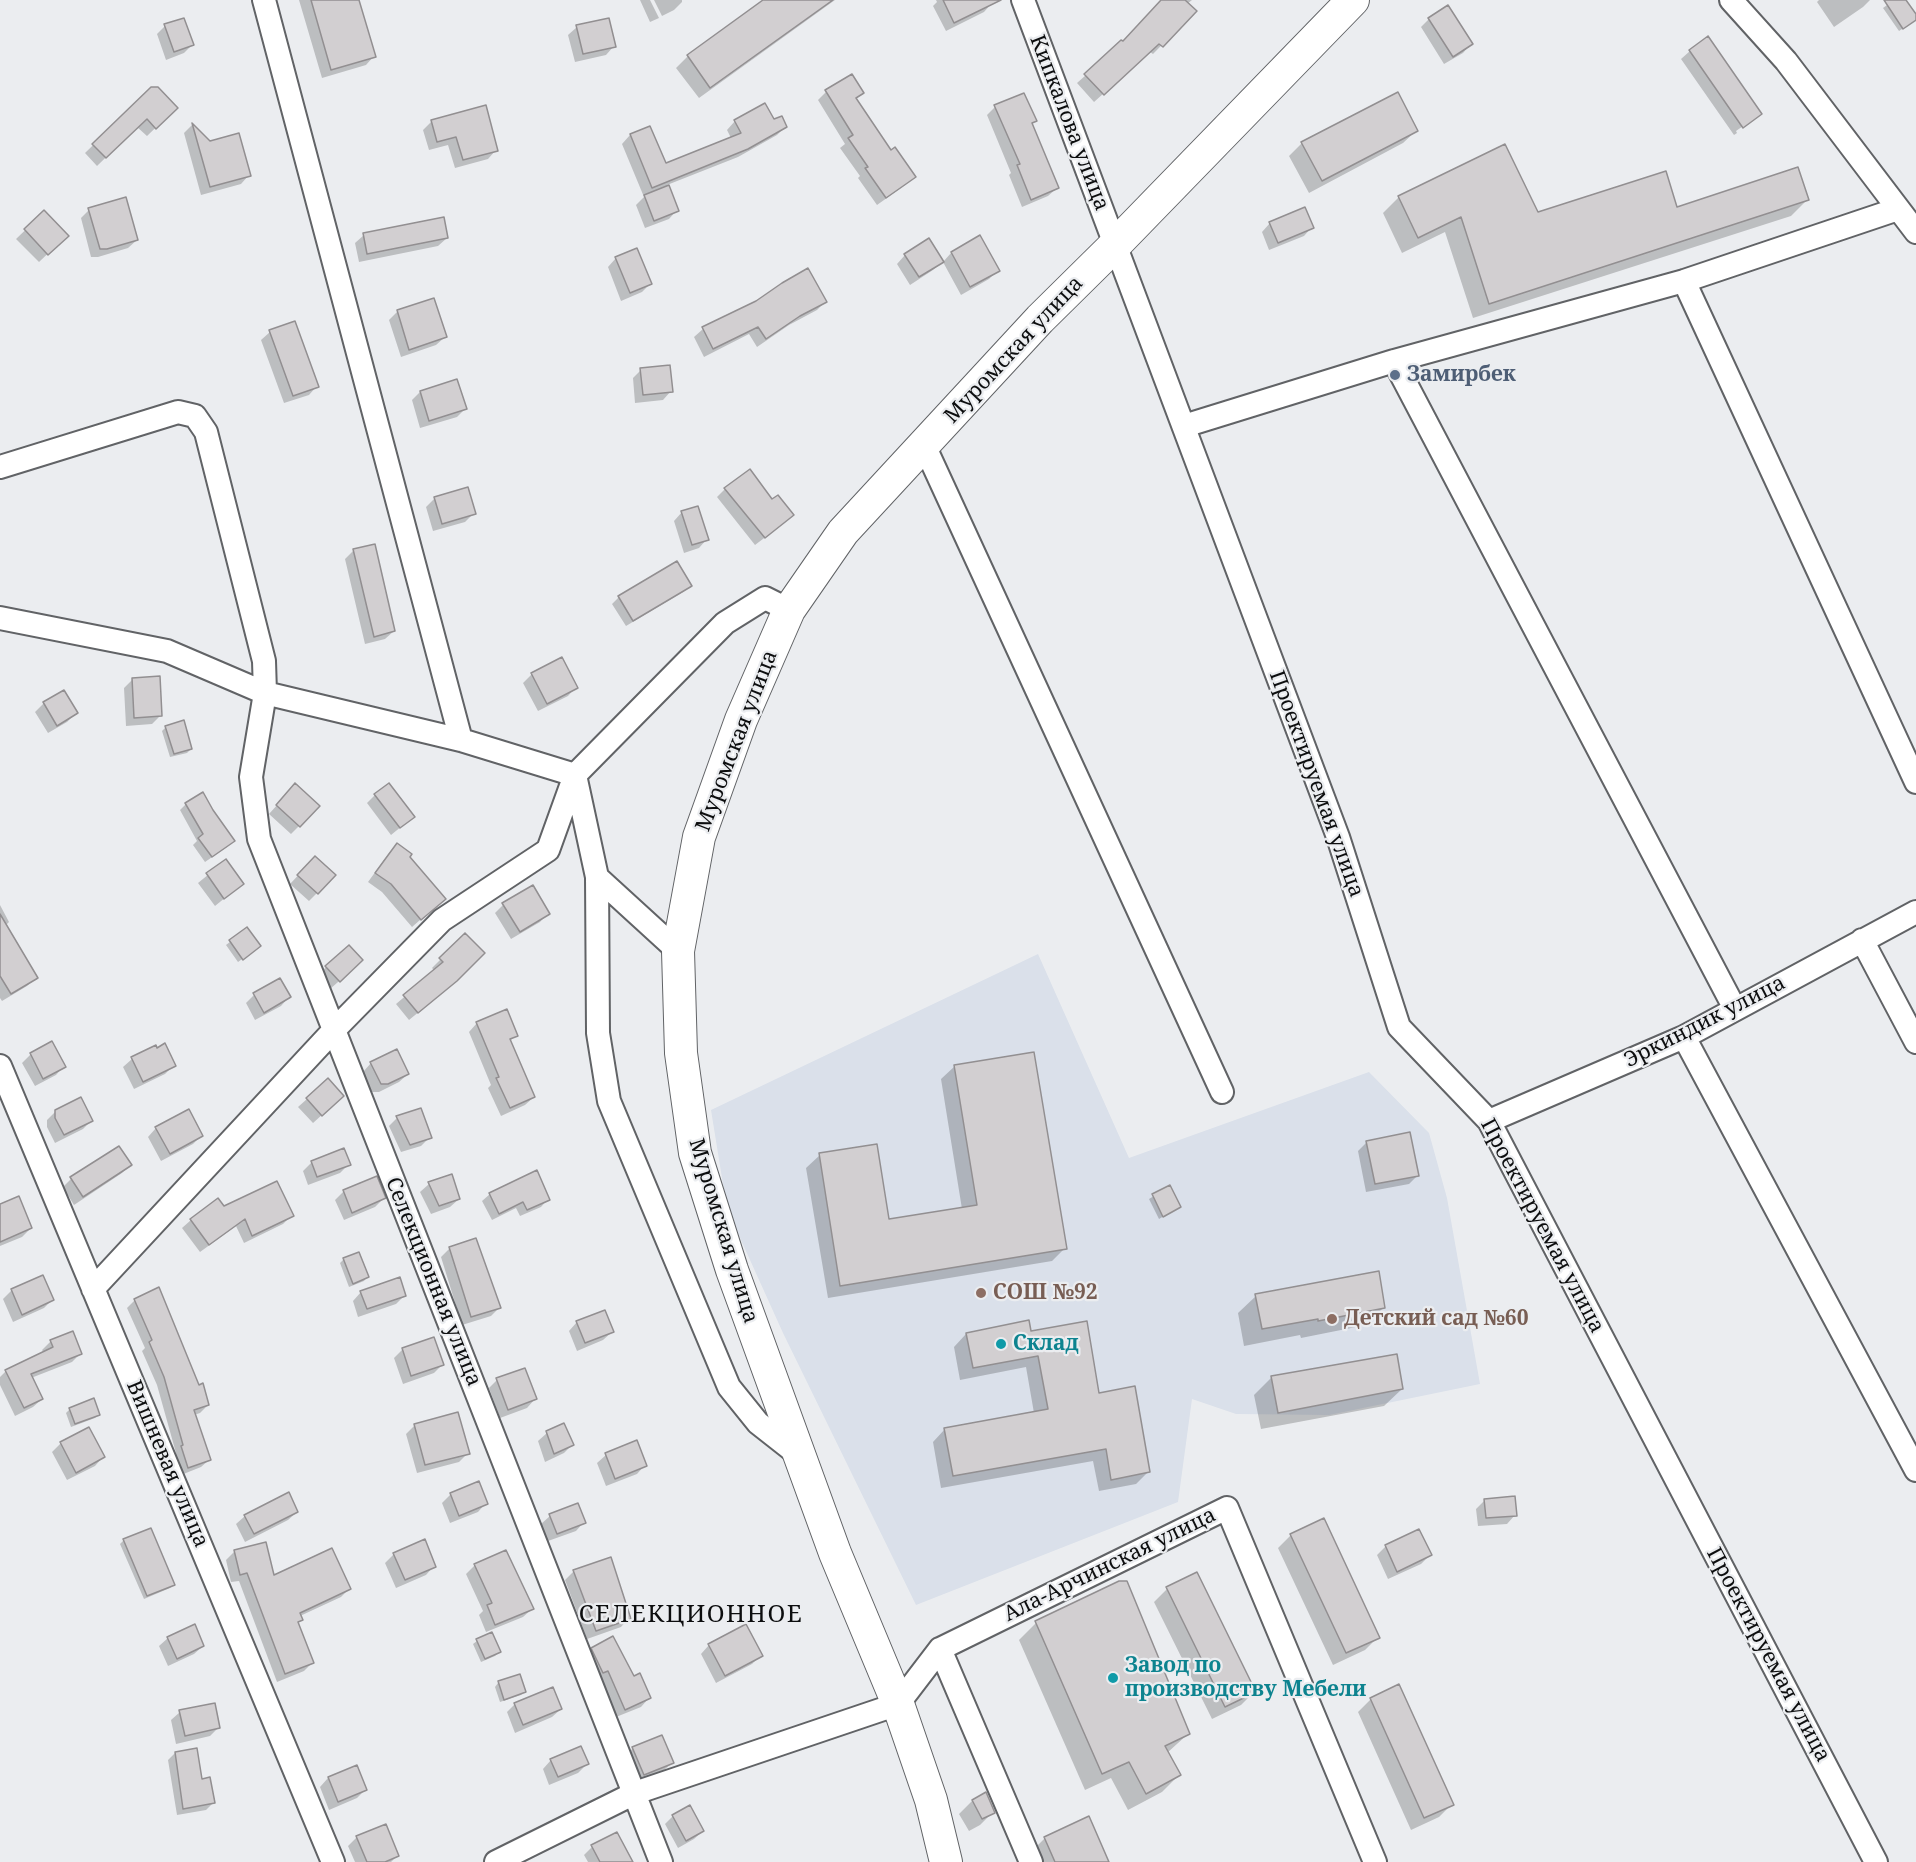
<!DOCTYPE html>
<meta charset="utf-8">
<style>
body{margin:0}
canvas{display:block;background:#ebedf0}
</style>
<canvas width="1916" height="1862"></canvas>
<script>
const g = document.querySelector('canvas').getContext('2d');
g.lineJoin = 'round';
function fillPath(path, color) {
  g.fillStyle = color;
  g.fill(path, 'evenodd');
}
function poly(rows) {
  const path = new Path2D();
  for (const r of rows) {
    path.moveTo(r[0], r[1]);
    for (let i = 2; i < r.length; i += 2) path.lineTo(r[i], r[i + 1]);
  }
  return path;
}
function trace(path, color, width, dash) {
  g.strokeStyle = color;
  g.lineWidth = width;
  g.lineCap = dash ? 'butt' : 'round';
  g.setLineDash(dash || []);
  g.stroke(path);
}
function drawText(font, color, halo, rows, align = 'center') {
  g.font = font + ' "Noto Serif",serif';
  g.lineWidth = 4.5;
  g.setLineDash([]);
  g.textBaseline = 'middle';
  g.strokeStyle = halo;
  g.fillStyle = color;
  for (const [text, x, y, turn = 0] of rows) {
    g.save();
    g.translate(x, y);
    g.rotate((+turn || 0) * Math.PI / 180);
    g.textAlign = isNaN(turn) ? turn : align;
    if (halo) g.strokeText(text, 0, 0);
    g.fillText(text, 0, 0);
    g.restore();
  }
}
fillPath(poly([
 [1038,954,1129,1158,1369,1072,1429,1133,1447,1198,1480,1384,1329,1415,1236,1414,1192,1399,1178,1502,916,1605,783,1333,727,1209,711,1110]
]), '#dae0ea');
fillPath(poly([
 [299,0,351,0,374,56,366,65,322,78],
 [640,0,650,0,659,18,650,22],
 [654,0,682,0,682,2,674,10,662,16],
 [766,0,835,0,699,98,676,68,688,56],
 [936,0,991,0,992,3,984,12,946,31,933,6,937,2],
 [1163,0,1192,0,1187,4,1195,11,1153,54,1150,52,1094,102,1077,83,1122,43],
 [1819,0,1870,0,1863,7,1834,27,1817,2],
 [1894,0,1904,0,1916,17,1913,22,1899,31,1883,8],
 [1429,19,1471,44,1463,53,1444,64,1421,27],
 [165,26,192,45,184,53,166,60,157,34],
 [577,27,614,46,606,55,575,62,568,35],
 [1707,39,1760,114,1753,121,1753,119,1736,131,1737,133,1734,135,1681,59,1690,51],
 [151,89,176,108,147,136,137,127,97,166,85,153],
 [826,92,862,93,855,100,891,152,914,176,905,185,877,205,858,178,860,176,840,148,845,144,818,100],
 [995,107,1035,121,1031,125,1057,188,1048,196,1022,207,1009,175,1011,173,987,115],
 [432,121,496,150,488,159,455,168,448,145,429,150,423,130],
 [735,121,774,121,785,127,777,135,738,157,667,185,677,210,669,219,645,228,636,205,644,197,622,144,630,135,650,128,666,165,731,138,727,130],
 [192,125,209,143,249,175,241,184,201,195,184,133],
 [1417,130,1403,143,1309,193,1289,156,1302,143],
 [1399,197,1537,214,1676,209,1807,200,1791,216,1473,318,1445,232,1402,253,1383,213],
 [89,210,137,240,128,248,98,257,91,257,81,218],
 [44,212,58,244,39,262,16,239],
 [1270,223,1312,227,1304,236,1269,250,1262,232],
 [364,235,447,238,438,246,359,262,355,243],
 [979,237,998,270,989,279,961,295,943,262,951,253],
 [905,255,942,262,933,270,910,285,897,264],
 [616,258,650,284,642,292,621,301,608,267],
 [433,300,445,337,436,345,401,357,389,320,397,312],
 [825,302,817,310,789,325,757,347,749,334,704,357,694,337,703,329],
 [270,332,317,386,309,395,284,403,261,340],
 [641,370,671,391,663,400,635,403,633,378],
 [420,392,465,409,457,417,420,428,412,400],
 [725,489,784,523,755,545,717,497],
 [435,498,474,513,465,522,433,531,426,507],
 [682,512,707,539,699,548,684,553,674,521],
 [354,550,394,631,385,639,365,644,345,559],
 [690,586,683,592,626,626,612,604,619,597],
 [532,674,576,687,568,696,538,711,523,683],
 [133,679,161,715,152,724,126,726,124,688],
 [63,692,76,713,67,722,48,733,35,712,44,703],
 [166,727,191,749,187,753,170,757,162,731],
 [287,794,299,826,291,834,269,814],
 [375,795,413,817,391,835,367,803],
 [186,804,227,847,205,862,193,845,197,841,180,810],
 [397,845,408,857,435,907,412,927,382,892,368,882,389,853],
 [225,861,242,884,215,906,198,883],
 [306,867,317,893,309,901,290,884],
 [0,905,9,922,5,926,36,978,27,986,2,1001,0,998],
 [503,905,548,913,540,922,511,939,495,913],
 [247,929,255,950,238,962,226,945],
 [465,935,447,989,409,1020,396,1004,435,971,432,968],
 [326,967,353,969,330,989,318,976],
 [254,995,289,997,281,1006,255,1020,246,1003],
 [477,1023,516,1035,509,1042,534,1097,525,1105,501,1116,488,1088,491,1085,469,1032],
 [156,1050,174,1065,165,1074,134,1089,123,1067,132,1059],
 [31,1054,64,1066,56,1075,35,1086,22,1063],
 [371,1063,408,1074,399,1082,379,1092,372,1092,363,1072],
 [955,1066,1065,1248,1052,1261,828,1298,806,1168,820,1155,888,1221,962,1209,941,1079],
 [307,1099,333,1105,313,1123,298,1107],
 [56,1111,91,1121,83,1129,55,1143,47,1127,47,1120],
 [397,1118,430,1137,421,1146,401,1152,389,1126],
 [156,1128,201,1136,193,1144,161,1161,148,1137],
 [1367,1142,1418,1175,1409,1184,1366,1192,1358,1151],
 [312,1162,349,1164,340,1173,308,1185,303,1171],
 [130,1165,122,1173,74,1205,63,1187,71,1179],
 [429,1184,459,1199,450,1207,431,1214,420,1192],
 [1169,1187,1179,1207,1159,1219,1149,1199],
 [344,1191,384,1198,375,1207,344,1220,335,1200],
 [490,1194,548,1199,541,1207,520,1216,516,1208,492,1220,482,1201],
 [0,1206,31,1228,22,1237,0,1246],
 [223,1208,292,1215,283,1224,244,1243,236,1226,200,1252,182,1228,191,1220],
 [450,1248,499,1308,491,1316,462,1325,441,1257],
 [358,1254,367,1277,364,1281,349,1287,340,1263,343,1260],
 [42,1277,52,1300,44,1308,13,1322,3,1299,11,1291],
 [361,1292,405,1295,396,1304,358,1317,353,1301],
 [1256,1296,1384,1307,1366,1325,1301,1338,1300,1335,1244,1346,1238,1313],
 [135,1300,198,1386,208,1405,200,1413,194,1415,209,1460,201,1467,181,1475,174,1455,176,1453,157,1385,142,1351,145,1348,127,1308],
 [577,1322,612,1332,603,1340,577,1351,569,1331],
 [1030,1333,1098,1395,1148,1472,1136,1484,1099,1491,1093,1461,941,1488,933,1442,945,1429,1034,1413,1026,1367,960,1380,954,1347,966,1334],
 [434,1339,442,1365,434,1373,403,1384,394,1358,402,1350],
 [51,1341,80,1354,72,1362,31,1378,42,1399,33,1407,15,1416,0,1385,0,1377,6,1371,44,1353,42,1350],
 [1272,1377,1402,1389,1384,1406,1261,1429,1254,1395],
 [497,1380,535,1399,527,1408,500,1418,489,1388],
 [70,1409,99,1414,95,1418,71,1427,66,1413],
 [415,1425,468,1453,459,1462,417,1473,406,1434],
 [547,1433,572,1445,564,1453,545,1462,538,1441],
 [636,1442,645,1465,637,1474,606,1486,597,1463,606,1455],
 [61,1443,103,1457,95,1466,67,1480,52,1452],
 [478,1483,486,1503,478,1512,450,1523,442,1503,450,1495],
 [1485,1500,1515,1515,1507,1524,1478,1526,1476,1509],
 [578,1505,584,1522,576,1531,548,1541,541,1524,550,1516],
 [297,1512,288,1520,245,1542,236,1524,245,1516],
 [1291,1535,1378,1637,1365,1650,1333,1665,1278,1548],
 [124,1540,174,1584,170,1588,144,1599,120,1544],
 [1386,1546,1430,1555,1421,1564,1388,1579,1377,1555],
 [234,1552,273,1577,349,1589,341,1597,300,1616,301,1620,297,1624,312,1663,304,1671,277,1682,239,1581,231,1582,226,1560],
 [394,1554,434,1566,426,1575,396,1588,385,1563],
 [475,1565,532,1609,523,1617,486,1632,479,1615,483,1611,466,1574],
 [574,1571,629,1618,621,1627,587,1639,565,1580],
 [1167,1589,1254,1692,1241,1705,1212,1719,1154,1602],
 [1036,1623,1188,1734,1167,1753,1179,1775,1162,1792,1128,1810,1111,1778,1085,1790,1019,1640],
 [491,1634,499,1652,495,1656,481,1662,473,1644,477,1641],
 [168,1638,203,1646,194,1654,168,1666,159,1646],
 [709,1645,761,1655,752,1664,716,1683,701,1654],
 [592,1649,634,1678,649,1698,641,1707,616,1717,584,1657],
 [519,1675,525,1691,521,1695,500,1702,495,1687,498,1683],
 [1371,1699,1452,1804,1439,1817,1411,1830,1358,1712],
 [515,1704,561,1709,552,1717,515,1733,507,1712],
 [180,1712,219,1727,210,1736,176,1744,171,1720],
 [633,1748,672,1763,663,1771,635,1783,625,1757],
 [175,1753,200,1780,213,1803,206,1810,177,1815,168,1760],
 [551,1760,587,1764,578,1773,549,1785,543,1769],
 [356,1767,365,1790,357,1798,329,1810,320,1787,328,1778],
 [972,1801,993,1812,980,1825,969,1831,959,1814],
 [673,1816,703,1831,694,1839,678,1848,665,1824],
 [357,1837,397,1856,391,1862,355,1862,348,1846],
 [1045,1838,1108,1862,1037,1862,1032,1851],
 [592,1847,624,1862,588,1862,584,1855]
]), '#0003');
const building = poly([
 [311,0,359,0,376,57,331,70,311,0],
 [763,0,833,0,710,88,687,55,763,0],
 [943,0,1001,0,954,23,943,0],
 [1161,0,1185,0,1197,11,1163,47,1159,44,1104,95,1084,74,1121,40,1123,41,1161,0],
 [1884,0,1906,0,1916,14,1916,20,1903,29,1884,0],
 [1448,5,1473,44,1453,57,1428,18,1448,5],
 [184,18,194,45,174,52,164,24,184,18],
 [609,18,616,47,583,54,576,25,609,18],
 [1708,36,1762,114,1743,128,1689,50,1708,36],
 [852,74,864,93,856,98,891,150,895,147,916,177,886,198,865,168,868,167,848,138,853,135,825,90,852,74],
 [151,87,158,87,178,108,156,129,147,119,106,158,92,144,151,87],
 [1398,92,1418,131,1322,181,1301,142,1398,92],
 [1024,93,1037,121,1032,123,1059,188,1031,200,1017,165,1020,164,994,105,1024,93],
 [765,103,774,119,782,116,787,127,748,149,652,188,630,134,650,126,666,163,741,133,734,120,765,103],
 [486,105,498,151,463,160,456,137,437,142,431,120,486,105],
 [192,123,210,141,239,133,251,176,210,187,192,123],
 [1505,144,1538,212,1666,171,1677,207,1798,167,1809,200,1489,304,1461,217,1418,238,1398,196,1505,144],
 [669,185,679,211,654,221,644,195,669,185],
 [126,197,138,240,107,249,100,249,88,208,126,197],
 [1305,207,1314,228,1278,243,1269,222,1305,207],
 [44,210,69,236,48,255,24,229,44,210],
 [444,217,448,238,367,254,363,233,444,217],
 [980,235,1000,271,970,287,951,252,980,235],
 [929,238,944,262,919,277,904,254,929,238],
 [637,248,652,284,630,293,615,257,637,248],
 [808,268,827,302,800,316,766,339,758,327,713,349,702,327,756,301,782,283,808,268],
 [434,298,447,337,409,350,397,310,434,298],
 [295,321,319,387,293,396,269,330,295,321],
 [670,365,673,392,643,395,640,368,670,365],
 [457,379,467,409,429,421,420,391,457,379],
 [750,469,772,499,778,495,794,515,765,538,724,488,750,469],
 [468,487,476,514,442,524,434,497,468,487],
 [698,506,709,540,692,545,681,511,698,506],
 [375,544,395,631,374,637,353,549,375,544],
 [677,561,692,586,633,621,618,596,677,561],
 [562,657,578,688,547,704,531,673,562,657],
 [160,676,162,716,134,718,132,678,160,676],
 [64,690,78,713,57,726,43,702,64,690],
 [184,720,192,749,174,754,165,726,184,720],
 [295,783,320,806,300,827,276,805,295,783],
 [389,783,415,817,400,828,374,794,389,783],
 [203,792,213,810,235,841,212,857,198,838,203,834,185,803,203,792],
 [397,843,412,854,410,857,446,899,421,920,391,884,375,873,397,843],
 [315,856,336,875,318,894,297,875,315,856],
 [226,859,244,884,224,899,206,873,226,859],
 [533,885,550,914,520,932,502,903,533,885],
 [0,914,38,978,11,994,0,976,0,914],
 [247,927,261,946,243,960,229,940,247,927],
 [465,933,485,953,457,981,418,1013,403,995,443,962,439,958,465,933],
 [349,945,363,960,340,982,325,966,349,945],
 [280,978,291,997,264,1013,253,993,280,978],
 [507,1009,518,1036,510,1039,535,1097,510,1108,496,1078,499,1077,476,1022,507,1009],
 [52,1041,66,1067,43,1079,30,1053,52,1041],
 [165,1043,176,1066,143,1082,131,1057,156,1045,157,1048,165,1043],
 [397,1049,409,1074,388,1084,381,1084,370,1062,397,1049],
 [1034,1052,1067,1249,840,1286,819,1153,877,1144,889,1219,977,1205,954,1065,1034,1052],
 [328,1078,344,1096,322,1116,306,1098,328,1078],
 [81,1097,93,1121,64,1135,55,1118,55,1110,81,1097],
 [421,1108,432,1138,410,1145,396,1116,421,1108],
 [189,1109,203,1136,170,1154,155,1127,189,1109],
 [1410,1132,1419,1176,1375,1184,1366,1141,1410,1132],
 [119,1146,132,1165,83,1197,70,1177,119,1146],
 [344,1148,351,1165,317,1177,311,1161,344,1148],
 [537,1170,550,1200,527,1210,523,1202,499,1214,489,1193,537,1170],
 [452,1174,460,1199,439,1206,428,1182,452,1174],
 [377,1176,386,1198,352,1213,343,1190,377,1176],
 [277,1181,294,1216,252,1236,245,1219,209,1245,190,1219,218,1198,224,1206,277,1181],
 [1170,1185,1181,1207,1163,1217,1152,1194,1170,1185],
 [19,1196,32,1228,0,1242,0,1204,19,1196],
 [476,1238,501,1308,471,1317,449,1247,476,1238],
 [359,1252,369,1277,353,1284,343,1258,359,1252],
 [1379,1271,1385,1308,1318,1321,1318,1319,1262,1329,1255,1294,1379,1271],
 [43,1275,54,1300,22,1315,11,1289,43,1275],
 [400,1277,406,1296,367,1309,360,1291,400,1277],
 [159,1287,199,1385,203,1383,209,1405,194,1410,211,1460,188,1468,181,1446,183,1445,164,1377,149,1342,152,1340,134,1299,159,1287],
 [605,1310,614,1332,585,1343,576,1321,605,1310],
 [1029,1320,1031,1331,1087,1321,1099,1393,1135,1386,1150,1472,1111,1480,1106,1449,953,1476,944,1428,1048,1409,1038,1356,973,1368,966,1333,1029,1320],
 [73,1331,82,1354,31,1374,43,1399,24,1408,5,1370,53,1347,50,1340,73,1331],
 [434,1337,444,1365,411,1376,402,1348,434,1337],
 [1397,1354,1403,1389,1278,1413,1271,1376,1397,1354],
 [525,1368,537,1399,508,1410,496,1378,525,1368],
 [94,1398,100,1415,75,1424,69,1408,94,1398],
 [458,1412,470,1454,425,1465,414,1424,458,1412],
 [564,1423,574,1445,554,1454,546,1431,564,1423],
 [89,1427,105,1457,76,1473,60,1442,89,1427],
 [637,1440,647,1466,615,1479,605,1453,637,1440],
 [479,1481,488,1504,459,1516,450,1493,479,1481],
 [289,1492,298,1512,254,1534,244,1515,289,1492],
 [1515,1496,1517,1516,1486,1518,1484,1499,1515,1496],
 [578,1503,586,1523,557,1534,549,1514,578,1503],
 [1324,1518,1380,1638,1346,1653,1290,1534,1324,1518],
 [151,1528,175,1585,147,1596,123,1539,151,1528],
 [1419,1529,1432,1555,1397,1572,1385,1545,1419,1529],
 [425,1539,436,1567,405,1580,393,1553,425,1539],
 [266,1542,274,1575,332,1548,351,1589,300,1613,303,1620,298,1622,314,1663,285,1674,247,1573,240,1575,234,1550,266,1542],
 [506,1550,534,1609,495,1625,487,1605,492,1603,474,1564,506,1550],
 [611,1557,631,1619,596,1631,573,1570,611,1557],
 [1197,1572,1256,1692,1225,1707,1166,1587,1197,1572],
 [1119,1581,1127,1581,1190,1734,1165,1746,1181,1775,1146,1794,1129,1762,1102,1774,1035,1621,1119,1581],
 [195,1624,204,1646,177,1659,167,1637,195,1624],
 [746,1624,763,1656,725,1676,708,1644,746,1624],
 [492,1632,501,1652,485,1659,476,1639,492,1632],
 [613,1636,634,1676,640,1673,651,1698,625,1710,608,1671,603,1673,591,1648,613,1636],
 [520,1674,526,1692,504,1700,498,1681,520,1674],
 [1399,1684,1454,1805,1424,1818,1370,1698,1399,1684],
 [553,1687,562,1709,523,1725,514,1703,553,1687],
 [215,1703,220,1728,185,1736,179,1710,215,1703],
 [662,1735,674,1763,644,1775,632,1747,662,1735],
 [581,1746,589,1764,558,1777,550,1759,581,1746],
 [197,1748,202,1779,210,1777,215,1803,183,1809,175,1752,197,1748],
 [357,1765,367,1790,338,1802,328,1777,357,1765],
 [986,1792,995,1813,982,1819,972,1800,986,1792],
 [690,1805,704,1831,686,1841,672,1815,690,1805],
 [1089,1816,1109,1862,1055,1862,1044,1837,1089,1816],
 [386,1824,399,1856,385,1862,367,1862,356,1836,386,1824],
 [617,1832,633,1862,600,1862,591,1845,617,1832]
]);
fillPath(building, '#d2cfd1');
trace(building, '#928f91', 1.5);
const street = poly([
 [264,0,461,740],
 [1023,0,1338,837,1399,1027,1489,1121,1876,1862],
 [1731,0,1786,61,1916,232],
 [1684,281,1916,782],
 [1394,361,1735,1009],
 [1184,426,1394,361,1684,281,1898,209],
 [924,445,1222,1092],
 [0,467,178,412,195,416,206,432,264,661,265,693,251,777,259,839,661,1862],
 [0,618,167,651,265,693,461,740,575,775,597,877,598,1033,609,1101,729,1387,758,1423,800,1456],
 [597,877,678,951],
 [1862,940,1916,1042],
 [1684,1037,1916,1470],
 [0,1066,333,1862],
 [1489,1121,1684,1037,1916,912],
 [93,1289,333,1031,442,920,548,850,575,775,725,623,765,598,789,610],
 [940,1649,1227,1508,1375,1862],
 [496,1862,635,1793,898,1704,940,1649,1031,1862]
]);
const secondary = poly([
 [946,1862,931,1800,898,1704,835,1553,732,1270,695,1153,681,1053,678,951,699,837,741,720,789,610,843,532,1040,319,1115,245,1353,0]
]);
trace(street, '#616366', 26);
trace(secondary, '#616366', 34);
trace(street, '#fff', 22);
trace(secondary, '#fff', 32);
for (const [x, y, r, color] of [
 [1395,375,6,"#5c6f8a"],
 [981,1293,6,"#8d6e63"],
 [1332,1319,6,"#8d6e63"],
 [1001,1344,6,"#0f9aa8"],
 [1113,1678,6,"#0f9aa8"]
]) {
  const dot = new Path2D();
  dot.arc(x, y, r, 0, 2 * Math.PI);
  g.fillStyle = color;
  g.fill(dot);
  trace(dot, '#ebedf0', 2);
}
drawText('21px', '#0d0e0f', '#ebedf0', [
 ["Кипкалова улица",1069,123,69],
 ["Муромская улица",1014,350,-47],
 ["Муромская улица",737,741,-69],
 ["Проектируемая улица",1316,784,70],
 ["Эркиндик улица",1705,1022,-27],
 ["Проектируемая улица",1542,1226,62],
 ["Муромская улица",723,1231,73],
 ["Селекционная улица",433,1282,68],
 ["Вишневая улица",167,1464,67],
 ["Ала-Арчинская улица",1110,1565,-26],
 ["Проектируемая улица",1768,1655,62]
]);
drawText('bold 21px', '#4e5e75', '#ebedf0', [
 ["Замирбек",1407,375]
], 'left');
drawText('bold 21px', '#785e54', '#ebedf0', [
 ["СОШ №92",993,1293],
 ["Детский сад №60",1344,1319]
], 'left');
drawText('bold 21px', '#0d838f', '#ebedf0', [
 ["Склад",1013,1344],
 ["Завод по",1125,1666],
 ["производству Мебели",1125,1690]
], 'left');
g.letterSpacing = '1.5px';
drawText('24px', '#0d0e0f', '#ebedf0', [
 ["СЕЛЕКЦИОННОЕ",691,1615]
]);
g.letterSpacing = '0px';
</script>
